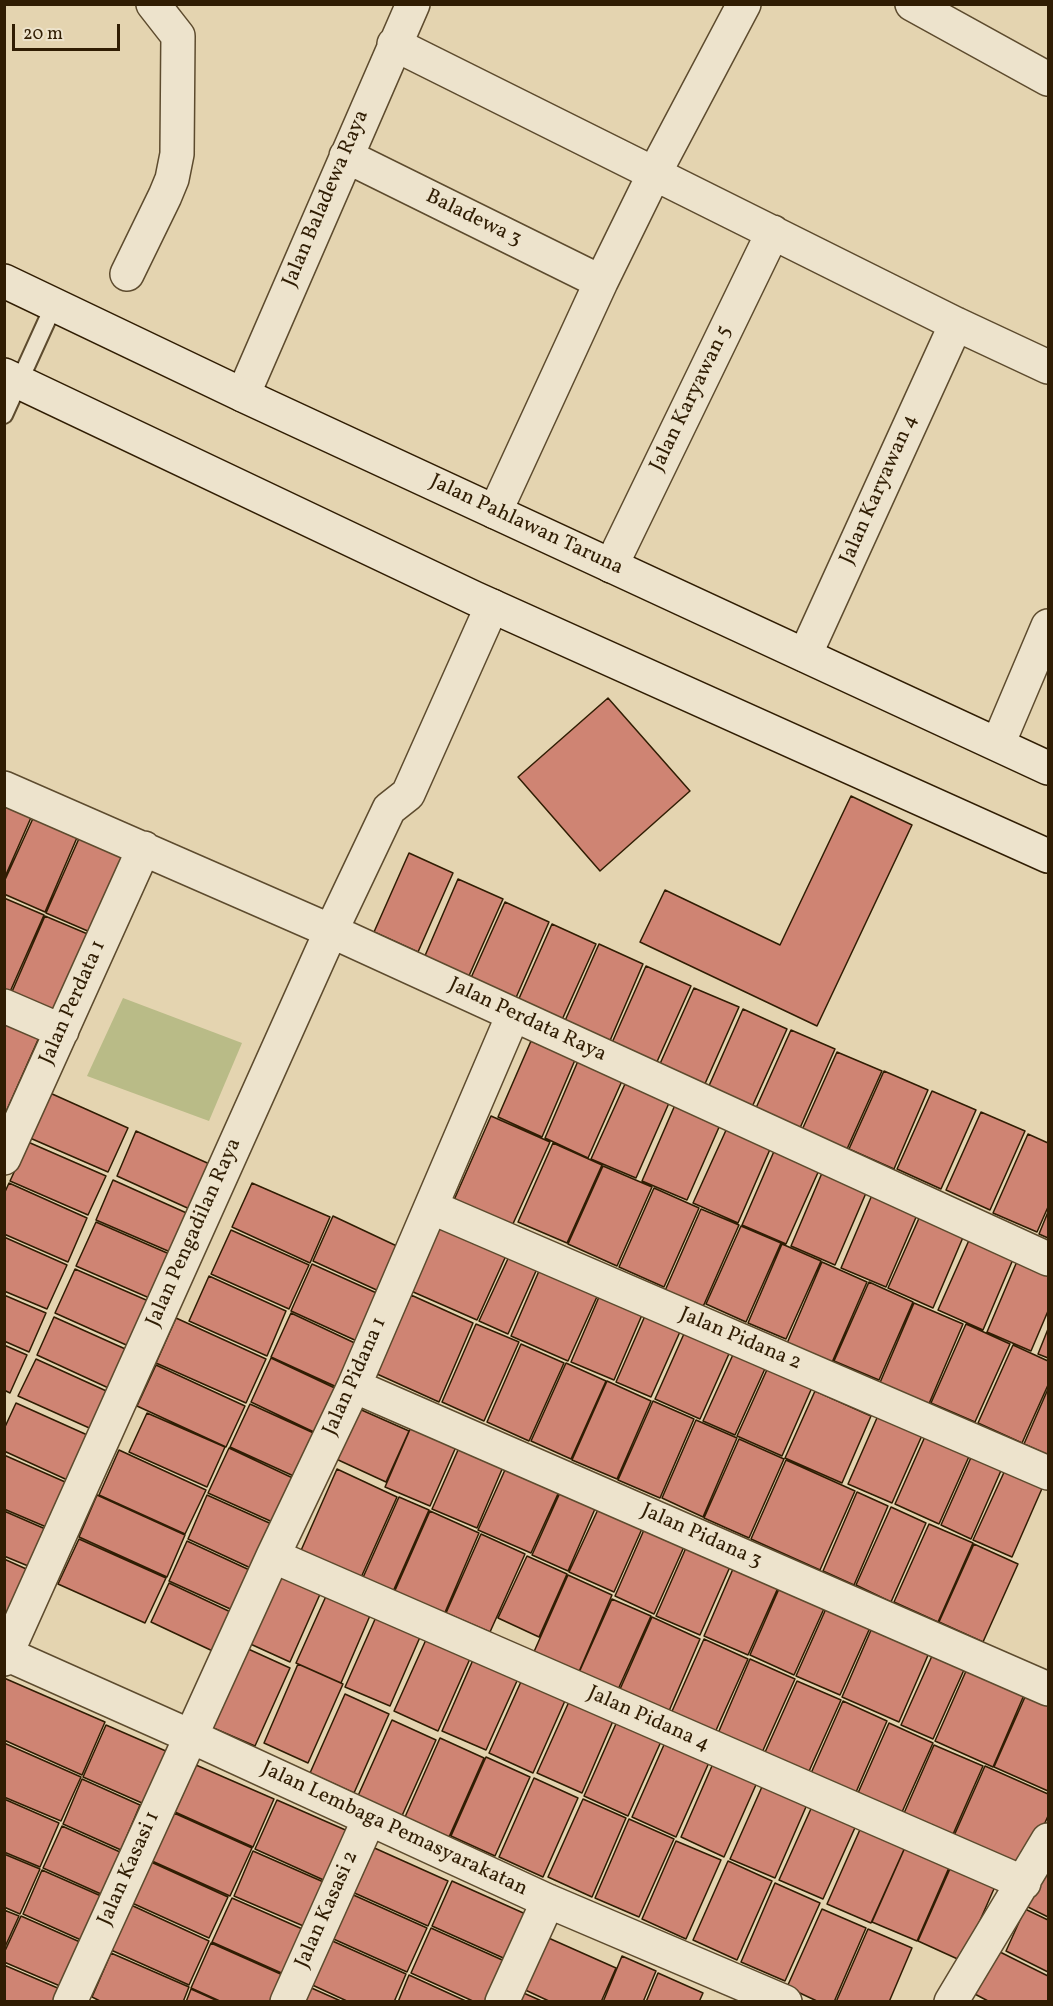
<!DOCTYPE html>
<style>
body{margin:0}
#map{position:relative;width:1053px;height:2006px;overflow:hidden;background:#e4d4b0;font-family:Vollkorn,serif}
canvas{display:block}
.frame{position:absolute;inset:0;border:6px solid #301d03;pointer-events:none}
.scale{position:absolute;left:12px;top:24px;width:108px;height:27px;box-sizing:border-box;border:3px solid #301d03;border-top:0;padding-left:8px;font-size:18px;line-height:21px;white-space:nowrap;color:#301d03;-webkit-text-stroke:4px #ede3cc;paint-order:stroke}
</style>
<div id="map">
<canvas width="1053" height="2006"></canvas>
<div class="frame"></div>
<div class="scale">20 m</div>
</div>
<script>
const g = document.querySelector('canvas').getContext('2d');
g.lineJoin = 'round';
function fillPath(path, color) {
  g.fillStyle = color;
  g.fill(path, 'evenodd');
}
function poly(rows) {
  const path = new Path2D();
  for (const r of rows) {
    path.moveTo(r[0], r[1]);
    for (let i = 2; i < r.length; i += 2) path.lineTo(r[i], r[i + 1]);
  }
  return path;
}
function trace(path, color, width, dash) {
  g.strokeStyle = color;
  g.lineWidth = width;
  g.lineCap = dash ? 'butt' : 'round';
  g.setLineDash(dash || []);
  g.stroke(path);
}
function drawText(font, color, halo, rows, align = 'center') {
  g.font = font + ' Vollkorn,serif';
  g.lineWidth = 4.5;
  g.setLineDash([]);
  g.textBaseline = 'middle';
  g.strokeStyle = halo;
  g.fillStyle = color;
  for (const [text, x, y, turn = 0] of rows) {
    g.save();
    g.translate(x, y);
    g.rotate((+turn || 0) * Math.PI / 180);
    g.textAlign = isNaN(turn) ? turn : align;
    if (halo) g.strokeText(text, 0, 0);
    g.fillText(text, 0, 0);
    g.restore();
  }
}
fillPath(poly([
 [123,998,242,1043,209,1121,87,1076]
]), '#b9bb87');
const building = poly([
 [608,698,690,791,600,871,518,777,608,698],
 [851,796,912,825,817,1026,640,942,665,890,780,945,851,796],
 [4,800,33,813,4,879,4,800],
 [35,814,79,833,45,912,4,894,4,882,35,814],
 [81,834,125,854,90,932,46,913,81,834],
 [409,853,453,873,418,952,374,932,409,853],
 [458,879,503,899,468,978,424,958,458,879],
 [4,898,44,915,9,994,4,992,4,898],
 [505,902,549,922,515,1000,470,980,505,902],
 [45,916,90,935,55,1014,11,994,45,916],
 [552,924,596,944,561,1022,517,1003,552,924],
 [599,944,643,964,609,1043,564,1023,599,944],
 [646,966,691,986,656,1064,611,1045,646,966],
 [694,988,739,1007,704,1086,659,1066,694,988],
 [743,1009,787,1029,752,1107,708,1088,743,1009],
 [4,1017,41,1033,6,1112,4,1111,4,1017],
 [791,1030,835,1049,800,1128,756,1108,791,1030],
 [531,1041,575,1060,542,1137,498,1117,531,1041],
 [837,1052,882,1071,847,1149,802,1130,837,1052],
 [578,1061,622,1081,588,1158,545,1138,578,1061],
 [884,1071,928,1090,894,1169,849,1149,884,1071],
 [625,1084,669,1103,636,1178,591,1159,625,1084],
 [932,1091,976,1110,941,1189,897,1169,932,1091],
 [50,1093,128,1128,108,1172,30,1138,50,1093],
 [675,1105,720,1125,687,1200,642,1181,675,1105],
 [981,1112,1025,1131,990,1210,946,1190,981,1112],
 [491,1116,550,1142,512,1226,454,1200,491,1116],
 [727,1128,771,1147,738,1223,693,1203,727,1128],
 [136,1131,214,1166,194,1211,117,1176,136,1131],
 [1028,1134,1048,1143,1048,1207,1037,1232,993,1213,1028,1134],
 [28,1142,106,1176,88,1215,10,1181,28,1142],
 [553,1143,602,1165,567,1243,518,1222,553,1143],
 [775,1149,820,1168,786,1244,742,1225,775,1149],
 [603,1166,652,1187,617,1266,568,1244,603,1166],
 [822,1173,866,1193,835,1265,791,1246,822,1173],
 [113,1180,191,1215,175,1254,96,1220,113,1180],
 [9,1183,87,1218,68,1262,4,1234,4,1194,9,1183],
 [252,1183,330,1217,310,1263,232,1227,252,1183],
 [654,1188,699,1208,664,1287,619,1267,654,1188],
 [872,1195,917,1215,886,1287,841,1268,872,1195],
 [701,1209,739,1225,702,1309,664,1293,701,1209],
 [1048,1212,1048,1238,1039,1234,1048,1212],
 [333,1216,401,1248,381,1292,313,1261,333,1216],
 [920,1216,964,1235,933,1308,888,1288,920,1216],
 [443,1220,509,1249,477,1320,411,1291,443,1220],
 [96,1222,174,1256,154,1300,76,1266,96,1222],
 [741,1226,781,1243,746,1322,706,1304,741,1226],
 [231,1230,309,1265,289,1309,211,1274,231,1230],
 [4,1237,67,1265,47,1309,4,1291,4,1237],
 [970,1238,1014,1257,983,1330,938,1310,970,1238],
 [782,1244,821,1261,786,1339,748,1323,782,1244],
 [512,1250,540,1262,508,1334,479,1321,512,1250],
 [1018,1259,1048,1272,1048,1311,1031,1351,987,1332,1018,1259],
 [822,1262,867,1282,830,1367,785,1348,822,1262],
 [312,1264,381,1295,359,1342,291,1311,312,1264],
 [542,1264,600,1290,568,1361,511,1336,542,1264],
 [75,1269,153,1303,133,1348,55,1313,75,1269],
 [209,1276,286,1311,267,1356,189,1321,209,1276],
 [869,1282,913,1302,879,1380,834,1361,869,1282],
 [602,1290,645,1308,614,1380,571,1362,602,1290],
 [4,1295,46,1313,29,1352,4,1341,4,1295],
 [411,1295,473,1323,439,1402,377,1374,411,1295],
 [914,1303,963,1324,928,1406,879,1385,914,1303],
 [648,1309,683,1325,651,1397,616,1382,648,1309],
 [291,1313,359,1345,339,1388,271,1357,291,1313],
 [54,1317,132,1352,115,1391,37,1355,54,1317],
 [176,1318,266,1359,246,1403,156,1363,176,1318],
 [476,1324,519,1342,484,1421,442,1402,476,1324],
 [966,1324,1010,1344,975,1422,931,1403,966,1324],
 [687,1327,732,1347,700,1419,655,1399,687,1327],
 [1048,1329,1048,1358,1038,1354,1048,1329],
 [521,1344,564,1363,529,1441,487,1422,521,1344],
 [4,1345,27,1355,10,1393,4,1390,4,1345],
 [1013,1345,1048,1361,1048,1385,1022,1443,978,1423,1013,1345],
 [736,1348,768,1362,735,1435,703,1421,736,1348],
 [271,1358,339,1390,318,1434,251,1402,271,1358],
 [36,1359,113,1394,96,1431,18,1396,36,1359],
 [566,1363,606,1381,571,1459,531,1441,566,1363],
 [770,1363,814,1383,782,1456,737,1436,770,1363],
 [156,1365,245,1406,226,1447,137,1406,156,1365],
 [607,1381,651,1401,617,1479,572,1460,607,1381],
 [1048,1389,1048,1455,1024,1444,1048,1389],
 [815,1391,871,1416,842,1483,785,1458,815,1391],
 [653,1401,694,1419,660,1498,618,1480,653,1401],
 [16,1403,94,1438,74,1483,4,1451,4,1429,16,1403],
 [250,1404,318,1435,298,1478,230,1447,250,1404],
 [357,1408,409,1431,386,1482,334,1458,357,1408],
 [880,1411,924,1431,892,1503,848,1484,880,1411],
 [147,1413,225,1447,207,1487,129,1452,147,1413],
 [414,1420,459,1440,430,1506,385,1487,414,1420],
 [696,1420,737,1438,703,1517,662,1498,696,1420],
 [927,1432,971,1452,939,1524,895,1504,927,1432],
 [739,1439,784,1459,749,1538,704,1518,739,1439],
 [462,1441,506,1460,477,1528,432,1509,462,1441],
 [229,1448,297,1480,277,1524,208,1493,229,1448],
 [119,1450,206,1490,185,1534,99,1495,119,1450],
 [973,1453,1003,1466,971,1539,941,1525,973,1453],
 [4,1455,72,1485,51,1529,4,1509,4,1455],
 [786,1460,855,1491,820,1570,751,1539,786,1460],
 [509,1461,562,1485,531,1553,478,1530,509,1461],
 [1006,1468,1044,1484,1012,1557,973,1540,1006,1468],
 [337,1469,397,1497,359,1582,299,1555,337,1469],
 [563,1486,598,1502,568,1571,532,1555,563,1486],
 [857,1492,888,1506,854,1585,823,1571,857,1492],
 [97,1495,185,1535,167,1577,79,1537,97,1495],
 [207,1495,276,1526,255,1570,188,1539,207,1495],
 [399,1497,429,1510,391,1596,361,1582,399,1497],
 [601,1503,645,1522,614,1592,569,1572,601,1503],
 [891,1507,926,1523,891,1602,856,1585,891,1507],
 [4,1511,50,1531,33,1568,4,1556,4,1511],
 [430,1511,479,1533,443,1617,393,1595,430,1511],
 [647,1523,687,1540,654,1614,615,1596,647,1523],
 [929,1524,973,1543,938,1622,894,1602,929,1524],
 [481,1534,525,1554,490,1632,446,1613,481,1534],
 [79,1539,166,1578,145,1623,58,1584,79,1539],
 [187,1541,256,1573,237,1612,169,1581,187,1541],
 [689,1541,733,1560,700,1635,656,1616,689,1541],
 [974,1544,1018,1564,983,1642,939,1622,974,1544],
 [527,1556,567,1574,539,1637,498,1618,527,1556],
 [4,1559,33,1572,4,1633,4,1559],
 [736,1562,781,1581,748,1655,704,1636,736,1562],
 [281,1563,325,1583,290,1662,246,1642,281,1563],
 [568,1575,612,1595,578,1674,533,1654,568,1575],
 [782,1582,827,1602,794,1675,750,1655,782,1582],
 [169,1583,237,1615,219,1654,151,1622,169,1583],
 [331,1585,375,1604,341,1683,296,1663,331,1585],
 [612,1599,651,1616,616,1694,577,1677,612,1599],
 [829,1602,873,1621,840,1695,796,1676,829,1602],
 [380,1608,424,1628,390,1706,345,1687,380,1608],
 [652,1617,700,1639,666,1718,617,1696,652,1617],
 [875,1621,932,1646,899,1722,842,1697,875,1621],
 [429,1633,473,1652,438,1731,394,1711,429,1633],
 [704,1639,748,1659,713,1737,669,1718,704,1639],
 [936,1647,968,1661,933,1739,901,1725,936,1647],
 [246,1648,290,1668,255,1746,211,1727,246,1648],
 [476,1653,521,1672,486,1750,442,1731,476,1653],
 [750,1659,795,1679,760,1757,716,1738,750,1659],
 [970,1662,1027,1688,993,1767,935,1741,970,1662],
 [298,1664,343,1684,308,1763,264,1743,298,1664],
 [524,1675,568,1694,533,1773,489,1753,524,1675],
 [4,1678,105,1722,82,1775,4,1740,4,1678],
 [797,1681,841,1700,806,1778,762,1759,797,1681],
 [1029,1688,1048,1697,1048,1791,994,1767,1029,1688],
 [345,1694,389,1714,354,1793,310,1773,345,1694],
 [572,1695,616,1714,582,1793,537,1773,572,1695],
 [843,1701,887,1721,853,1799,808,1780,843,1701],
 [619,1717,663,1737,628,1816,584,1796,619,1717],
 [392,1720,436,1740,401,1818,357,1798,392,1720],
 [889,1723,933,1743,898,1821,854,1802,889,1723],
 [106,1725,175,1755,151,1807,83,1777,106,1725],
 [440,1738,484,1758,449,1837,405,1817,440,1738],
 [667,1738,711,1758,676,1837,632,1817,667,1738],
 [4,1743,81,1777,61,1821,4,1797,4,1743],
 [934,1745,983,1766,950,1841,901,1820,934,1745],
 [486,1757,530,1777,495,1856,451,1836,486,1757],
 [715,1759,759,1778,724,1857,681,1837,715,1759],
 [196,1765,274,1799,253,1847,175,1812,196,1765],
 [985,1766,1048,1794,1048,1816,1024,1870,953,1838,985,1766],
 [534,1778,578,1798,543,1877,499,1857,534,1778],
 [82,1779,140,1805,121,1850,63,1824,82,1779],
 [765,1780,809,1800,775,1878,730,1859,765,1780],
 [4,1799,59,1823,40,1867,4,1852,4,1799],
 [583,1799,626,1818,592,1897,548,1877,583,1799],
 [277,1800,350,1832,328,1882,255,1849,277,1800],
 [814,1802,858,1821,823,1899,779,1880,814,1802],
 [174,1813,252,1848,230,1896,152,1861,174,1813],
 [629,1819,674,1839,639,1917,595,1898,629,1819],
 [862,1825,906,1845,871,1923,827,1904,862,1825],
 [62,1826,120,1852,101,1894,43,1868,62,1826],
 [676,1841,721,1860,686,1939,642,1919,676,1841],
 [907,1843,951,1863,917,1941,872,1922,907,1843],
 [370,1846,448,1881,428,1926,350,1891,370,1846],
 [253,1851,328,1884,308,1928,234,1896,253,1851],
 [4,1854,40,1869,20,1914,4,1907,4,1854],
 [728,1861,772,1881,737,1960,693,1940,728,1861],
 [151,1862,228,1897,209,1938,132,1903,151,1862],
 [953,1862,997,1882,962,1961,918,1941,953,1862],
 [42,1870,101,1896,81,1940,23,1914,42,1870],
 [1048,1870,1048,1917,1024,1905,1048,1870],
 [452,1881,530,1916,510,1961,432,1926,452,1881],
 [775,1883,820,1903,785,1981,741,1962,775,1883],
 [349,1893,427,1928,407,1972,329,1937,349,1893],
 [232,1898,307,1931,286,1975,212,1942,232,1898],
 [131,1905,209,1941,189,1985,111,1950,131,1905],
 [822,1909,866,1928,834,2002,819,2002,787,1987,822,1909],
 [1025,1909,1048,1920,1048,1972,1006,1951,1025,1909],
 [4,1910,19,1916,4,1949,4,1910],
 [21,1916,80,1942,60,1986,4,1962,4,1953,21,1916],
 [431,1928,509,1963,492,2002,475,2002,411,1973,431,1928],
 [868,1929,912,1948,889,2002,836,2002,868,1929],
 [544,1936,616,1968,601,2002,551,2002,521,1988,544,1936],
 [328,1939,406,1974,394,2002,349,2002,308,1983,328,1939],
 [211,1943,285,1976,274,2002,222,2002,191,1988,211,1943],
 [990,1947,1048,1976,1048,2002,990,2002,969,1991,990,1947],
 [111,1953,189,1987,183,2002,102,2002,92,1997,111,1953],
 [622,1956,656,1971,643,2002,603,2002,622,1956],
 [4,1965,60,1989,54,2002,4,2002,4,1965],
 [658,1973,703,1993,699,2002,646,2002,658,1973],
 [409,1975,468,2002,398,2002,409,1975],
 [307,1986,343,2002,300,2002,307,1986],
 [191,1989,220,2002,186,2002,191,1989],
 [519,1991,544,2002,515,2002,519,1991]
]);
fillPath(building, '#cf8473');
trace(building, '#301d03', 1.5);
const lane = poly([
 [4,415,54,305]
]);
const street = poly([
 [912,4,1048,79],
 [394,44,956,324,1048,367],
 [346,156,601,282],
 [127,274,165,196,172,179,177,154,178,36,153,4],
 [243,395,413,4],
 [495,512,601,282,654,174,744,4],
 [611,566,773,232],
 [805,655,956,324],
 [998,744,1048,626],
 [4,788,331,931,1048,1259],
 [4,1006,62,1031],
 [4,1158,144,848],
 [431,1207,1048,1473],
 [354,1386,1048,1689],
 [273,1556,1024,1883],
 [4,1653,190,1736,548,1901,785,2002],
 [4,1659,331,931,389,809,408,794,492,606],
 [70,2002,273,1556,354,1386,513,1015],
 [287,2002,369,1819],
 [502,2002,548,1901],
 [951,2002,1048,1840]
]);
const secondary = poly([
 [4,281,247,397,1048,768],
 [4,375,474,598,1048,856]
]);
trace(lane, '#5d4b2e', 20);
trace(street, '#5d4b2e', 36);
trace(secondary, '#301d03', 36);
trace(lane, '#ede3cc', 16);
trace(street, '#ede3cc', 33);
trace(secondary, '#ede3cc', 33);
drawText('21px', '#301d03', '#ede3cc', [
 ["Jalan Baladewa Raya",327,199,-67],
 ["Baladewa 3",473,219,26],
 ["Jalan Karyawan 5",692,399,-64],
 ["Jalan Karyawan 4",880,490,-66],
 ["Jalan Pahlawan Taruna",526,526,25],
 ["Jalan Perdata 1",74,1003,-66],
 ["Jalan Perdata Raya",527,1021,25],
 ["Jalan Pengadilan Raya",195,1233,-66],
 ["Jalan Pidana 2",740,1340,23],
 ["Jalan Pidana 1",356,1377,-66],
 ["Jalan Pidana 3",701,1537,24],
 ["Jalan Pidana 4",648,1720,24],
 ["Jalan Lembaga Pemasyarakatan",394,1830,25],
 ["Jalan Kasasi 1",130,1869,-66],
 ["Jalan Kasasi 2",328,1910,-66]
]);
</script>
